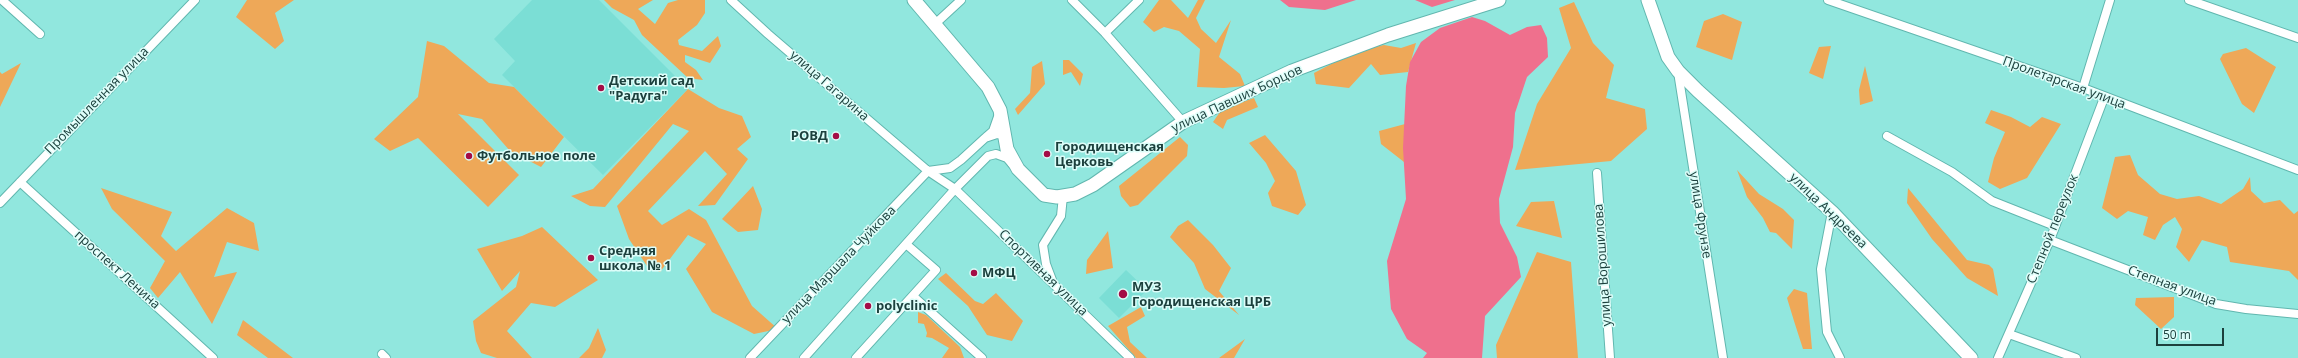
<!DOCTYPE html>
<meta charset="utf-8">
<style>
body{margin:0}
#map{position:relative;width:2298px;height:358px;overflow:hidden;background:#91e7de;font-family:"Open Sans",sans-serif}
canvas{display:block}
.scale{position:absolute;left:2156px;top:328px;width:68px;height:18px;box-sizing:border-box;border:2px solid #1c403d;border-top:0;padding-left:5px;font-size:12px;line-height:14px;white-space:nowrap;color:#1c403d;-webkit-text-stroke:3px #ddfdf9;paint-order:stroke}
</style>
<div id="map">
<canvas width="2298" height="358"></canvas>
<div class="scale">50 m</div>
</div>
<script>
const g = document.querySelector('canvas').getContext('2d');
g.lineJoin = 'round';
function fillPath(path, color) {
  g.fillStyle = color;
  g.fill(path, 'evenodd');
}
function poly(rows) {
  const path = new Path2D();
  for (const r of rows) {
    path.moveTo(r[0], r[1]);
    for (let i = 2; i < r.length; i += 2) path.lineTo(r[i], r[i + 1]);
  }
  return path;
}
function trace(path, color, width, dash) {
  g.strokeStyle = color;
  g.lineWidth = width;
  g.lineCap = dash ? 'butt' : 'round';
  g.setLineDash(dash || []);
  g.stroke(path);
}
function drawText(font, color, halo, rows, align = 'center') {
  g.font = font + ' "Open Sans",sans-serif';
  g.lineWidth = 3;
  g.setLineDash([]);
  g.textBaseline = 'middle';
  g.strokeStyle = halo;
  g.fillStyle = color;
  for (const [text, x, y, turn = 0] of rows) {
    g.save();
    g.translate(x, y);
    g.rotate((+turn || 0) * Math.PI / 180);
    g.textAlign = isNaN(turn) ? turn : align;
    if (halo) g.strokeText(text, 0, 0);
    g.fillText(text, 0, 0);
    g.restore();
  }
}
fillPath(poly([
 [532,0,599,0,688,89,603,175,502,75,515,61,494,39],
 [1126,270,1147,290,1119,318,1099,298]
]), '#7bded5');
fillPath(poly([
 [247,0,294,0,275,13,284,41,275,49,236,17],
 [604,0,653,0,638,9,655,24,668,3,678,0,705,0,705,13,697,25,678,40,679,45,702,51,718,36,721,46,710,63,685,55,685,62,696,70,703,80,688,78,642,35,634,20,612,8],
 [1159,0,1171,0,1188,18,1198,0,1205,0,1196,18,1201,29,1216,43,1231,20,1219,57,1240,74,1245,86,1224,88,1197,87,1200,49,1179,31,1164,27,1154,32,1143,22],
 [1574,2,1593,43,1614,65,1606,98,1645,109,1647,129,1611,161,1515,170,1537,104,1571,48,1559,8],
 [1723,14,1742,22,1732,60,1696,47,1704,21],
 [427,41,444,46,489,83,514,87,564,137,541,167,510,151,482,119,458,114,519,175,488,207,418,138,390,151,374,139,418,97],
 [1416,43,1408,72,1380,75,1371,64,1349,88,1316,84,1314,73,1356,51,1384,45,1401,48],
 [1831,46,1823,79,1809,73,1819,47],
 [2246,48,2276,67,2254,113,2242,104,2220,59,2223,54],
 [1063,60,1069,60,1083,74,1080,86,1071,72,1063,75],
 [1042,61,1045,84,1018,115,1015,109,1030,93,1032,67],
 [21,63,0,107,0,72,2,74],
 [1865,66,1873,101,1860,105,1859,90],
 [688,89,719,108,742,116,751,137,737,149,748,159,715,205,698,206,727,174,705,151,648,211,662,225,689,209,706,220,752,306,778,329,754,334,712,312,686,269,706,244,688,235,660,272,647,266,629,239,617,206,689,131,673,124,605,207,590,206,571,196,593,189],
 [1254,98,1258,107,1227,120,1223,129,1213,122,1222,109],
 [1991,110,2011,117,2030,127,2042,117,2061,124,2027,178,2000,189,1988,182,1994,158,2005,132,1985,123],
 [1405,124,1404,162,1381,144,1379,131],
 [1265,135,1296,171,1306,205,1298,215,1272,206,1268,193,1275,181,1266,163,1249,143],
 [1180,137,1188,145,1187,156,1138,205,1130,207,1121,196,1119,186],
 [2130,155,2138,175,2160,194,2177,199,2199,196,2221,204,2243,189,2250,177,2251,191,2264,203,2280,200,2294,214,2298,211,2298,280,2289,271,2230,262,2227,247,2202,240,2189,262,2176,247,2182,229,2175,217,2163,225,2155,240,2143,235,2148,217,2128,211,2117,219,2102,208,2115,157],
 [1737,170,1759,194,1783,209,1794,220,1792,249,1776,233,1770,232,1763,218,1747,197],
 [753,186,762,209,758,230,738,232,722,219],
 [101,188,172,212,161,236,176,251,227,208,254,223,259,251,227,242,214,277,237,272,212,324,180,272,158,298,150,288,165,261,112,209],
 [1908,188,1967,260,1989,265,1993,269,1998,296,1967,278,1932,239,1907,203],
 [1554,201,1562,238,1516,226,1531,202],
 [1188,220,1213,245,1231,268,1219,291,1239,315,1205,289,1194,263,1170,237,1178,226],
 [542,227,598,280,555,307,531,303,507,331,532,358,497,358,481,353,476,341,473,321,516,287,520,271,502,291,477,249,522,236],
 [1108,231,1113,268,1086,274,1087,260],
 [1537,252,1571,262,1578,358,1497,358,1496,345],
 [946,273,975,301,983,304,996,293,1023,321,1012,341,987,335,968,306,938,279],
 [1794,289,1807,293,1812,349,1803,349,1794,321,1787,298],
 [2174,297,2174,317,2161,329,2135,305,2136,298],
 [1141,307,1145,316,1127,327,1130,342,1147,358,1136,358,1108,326],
 [918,312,926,315,960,347,964,358,942,358,949,348,932,338,926,337,927,333,924,324,918,323],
 [243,320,293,358,268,358,237,335],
 [598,328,606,350,602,358,579,358,589,348],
 [1245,339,1234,358,1219,358]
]), '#eea858');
fillPath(poly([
 [1280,0,1356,0,1325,10,1289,7],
 [1415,0,1455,0,1432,7],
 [1472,17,1485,21,1510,35,1527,27,1541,25,1547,38,1548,57,1527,77,1515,113,1513,147,1499,199,1500,223,1517,257,1521,277,1485,316,1482,358,1423,358,1427,353,1407,339,1391,309,1387,261,1406,199,1403,148,1406,86,1410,62,1421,42,1440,28]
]), '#ef708d');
const street = poly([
 [2,0,40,34],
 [731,0,768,34,928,171,955,189,1130,358],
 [1072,0,1105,33,1183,122],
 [1828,0,2083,88,2298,170],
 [2189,0,2298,38],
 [935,24,961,0],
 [1105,33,1139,0],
 [1678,72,1723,358],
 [2083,88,2110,0],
 [1887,136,1952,172,1992,201,2055,226],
 [986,137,993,131,1000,111],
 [928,171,950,168,961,160,985,138,997,134,1005,135],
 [1597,173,1610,358],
 [20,182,213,358],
 [0,203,195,0],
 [1832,212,1821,269,1827,332,1840,358],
 [2050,240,2216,304,2246,309,2298,314],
 [1052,280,1046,264,1043,245,1061,216,1063,196],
 [913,296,982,358],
 [2009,334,2076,358],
 [382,354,386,358],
 [750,358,928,171],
 [804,358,955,189,988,156,996,154,1007,158,1012,164],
 [856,358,936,270,906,244],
 [1998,358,2050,240,2104,98]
]);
const primary = poly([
 [914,0,988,87,1000,110,1007,149,1018,169,1044,195,1057,197,1075,194,1093,185,1183,122,1292,71,1388,35,1499,0],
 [1648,0,1668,57,1678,71,1698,91,1832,212,1971,358]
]);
trace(street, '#61b7af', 10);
trace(primary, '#61b7af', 15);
trace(street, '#fff', 8);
trace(primary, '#fff', 13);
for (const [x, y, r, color] of [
 [601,88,4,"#a40c46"],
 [836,136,4,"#a40c46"],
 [1047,154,4,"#a40c46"],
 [469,156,4,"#a40c46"],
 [591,258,4,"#a40c46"],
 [974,273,4,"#a40c46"],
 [1123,294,5,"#a40c46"],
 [868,306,4,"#a40c46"]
]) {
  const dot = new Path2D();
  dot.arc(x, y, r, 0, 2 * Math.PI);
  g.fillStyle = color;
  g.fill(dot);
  trace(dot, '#ddfdf9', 1.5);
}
drawText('bold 13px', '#1c403d', '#ddfdf9', [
 ["Детский сад",609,81],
 ["\"Радуга\"",609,96],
 ["РОВД",828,136,"right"],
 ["Городищенская",1055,147],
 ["Церковь",1055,162],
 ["Футбольное поле",477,156],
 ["Средняя",599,251],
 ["школа № 1",599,266],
 ["МФЦ",982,273],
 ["МУЗ",1132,287],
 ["Городищенская ЦРБ",1132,302],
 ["polyclinic",876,306]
], 'left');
drawText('13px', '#1c403d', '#ddfdf9', [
 ["Пролетарская улица",2064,83,20],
 ["улица Гагарина",829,86,41],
 ["улица Павших Борцов",1237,99,-25],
 ["Промышленная улица",97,101,-46],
 ["улица Андреева",1828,211,44],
 ["улица Фрунзе",1700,215,81],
 ["Степной переулок",2053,229,-68],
 ["улица Маршала Чуйкова",839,265,-46],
 ["улица Ворошилова",1603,265,-94],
 ["проспект Ленина",117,270,42],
 ["Спортивная улица",1043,273,44],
 ["Степная улица",2172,286,20]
]);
</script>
